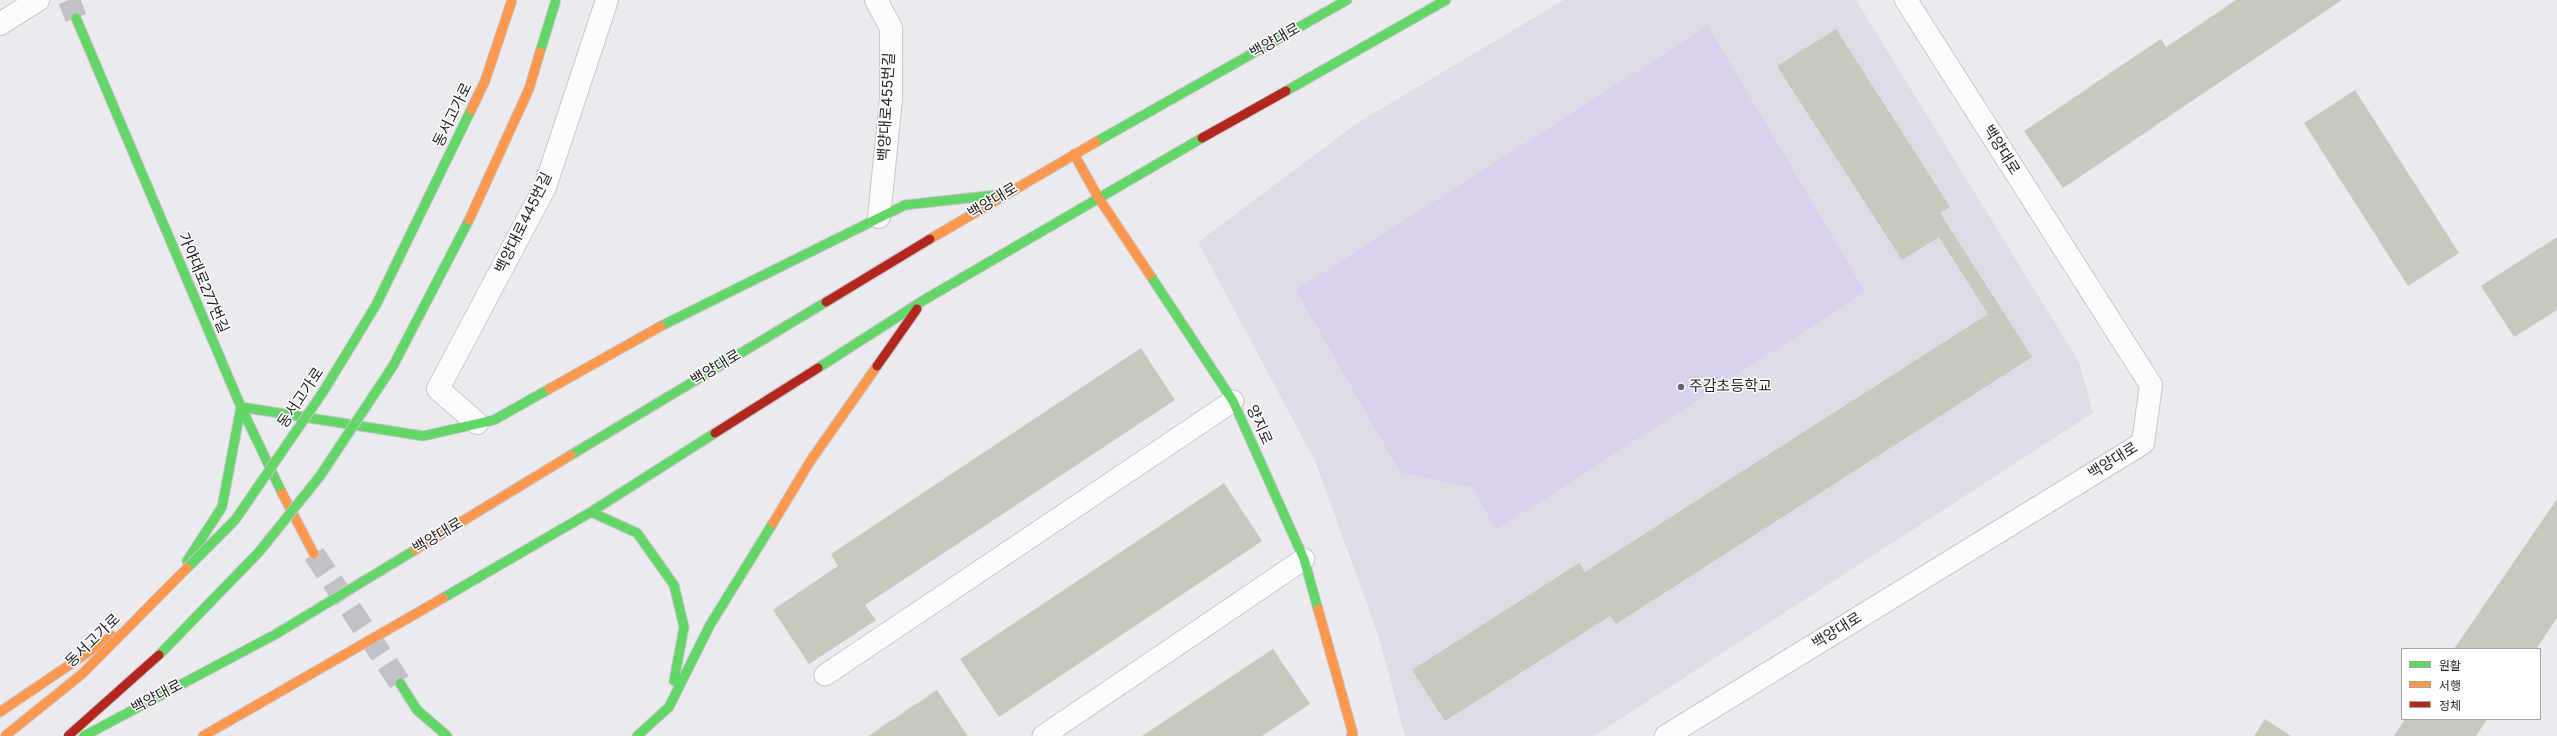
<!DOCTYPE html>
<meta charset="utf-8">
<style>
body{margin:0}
#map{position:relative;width:2557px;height:736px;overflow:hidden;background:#ebeaee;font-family:Figtree,"Noto Sans KR",sans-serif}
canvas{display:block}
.legend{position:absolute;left:2401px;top:648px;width:140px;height:72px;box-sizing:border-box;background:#fff;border:1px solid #a5a5a6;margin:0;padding:5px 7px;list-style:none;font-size:12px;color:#1f1e21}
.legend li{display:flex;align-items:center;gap:8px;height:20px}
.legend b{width:20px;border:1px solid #a5a5a6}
</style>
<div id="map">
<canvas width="2557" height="736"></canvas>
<ul class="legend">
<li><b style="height:5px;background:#63d668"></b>원활</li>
<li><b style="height:5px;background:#ff974d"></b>서행</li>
<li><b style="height:5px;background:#b3261e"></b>정체</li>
</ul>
</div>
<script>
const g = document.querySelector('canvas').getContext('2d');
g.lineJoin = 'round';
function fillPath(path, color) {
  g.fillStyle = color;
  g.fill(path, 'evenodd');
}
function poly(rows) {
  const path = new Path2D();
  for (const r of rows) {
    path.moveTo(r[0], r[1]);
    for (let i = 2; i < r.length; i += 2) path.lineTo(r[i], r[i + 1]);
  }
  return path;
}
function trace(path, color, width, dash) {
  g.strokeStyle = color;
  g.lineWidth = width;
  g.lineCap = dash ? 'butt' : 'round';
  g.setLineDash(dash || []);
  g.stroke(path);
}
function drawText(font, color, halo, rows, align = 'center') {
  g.font = font + ' Figtree,"Noto Sans KR",sans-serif';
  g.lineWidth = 3;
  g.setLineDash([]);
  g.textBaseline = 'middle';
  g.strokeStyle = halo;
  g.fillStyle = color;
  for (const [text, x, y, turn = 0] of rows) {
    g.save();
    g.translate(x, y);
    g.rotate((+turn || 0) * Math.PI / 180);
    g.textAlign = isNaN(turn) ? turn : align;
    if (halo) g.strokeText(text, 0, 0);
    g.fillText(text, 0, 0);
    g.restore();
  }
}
fillPath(poly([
 [1564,0,1856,0,2079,362,2093,413,1594,736,1405,736,1379,637,1315,461,1198,242,1357,123]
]), '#dfdce6');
fillPath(poly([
 [1708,26,1865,292,1496,530,1473,488,1400,472,1296,290]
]), '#d9d1ed');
fillPath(poly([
 [2236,0,2342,0,2063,188,2024,131,2161,39,2166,47],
 [1836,29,1950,207,1940,213,2032,357,1616,624,1610,616,1445,721,1412,670,1579,563,1585,572,1988,314,1939,237,1902,260,1777,66],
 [2355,90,2459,253,2408,286,2304,123],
 [2557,237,2557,310,2514,337,2481,286],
 [1141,348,1175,400,865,605,876,620,809,664,773,610,838,566,831,554],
 [1224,483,1262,541,999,717,960,659],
 [2557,499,2557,618,2536,649,2454,649],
 [1273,649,1310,704,1262,736,1142,736],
 [937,690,968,736,868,736],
 [2265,719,2291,736,2254,736],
 [2405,719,2487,719,2476,736,2394,736]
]), '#c9c8be');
trace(poly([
 [69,0,76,18],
 [314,554,400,683]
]), '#c2c1c5', 22, [22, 11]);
const lane = poly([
 [825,675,1233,401],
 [1043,736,1304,559]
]);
const street = poly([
 [876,0,891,28,891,99,879,217],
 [0,24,38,0],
 [477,423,438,389,545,187,607,0],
 [1666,736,2143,443,2151,385,1906,0]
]);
const fast = poly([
 [76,18,241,407,282,493],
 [1286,91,1446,0],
 [1096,142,1347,0],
 [1150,275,1233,401,1304,559,1318,609],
 [661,326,905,205,996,195],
 [818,368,924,300,1202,138],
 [571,455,826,302],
 [591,512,637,533,674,585,684,627,674,681],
 [187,561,222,507,241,407,423,436,494,420,549,389],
 [443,598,591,512,715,433],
 [400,683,417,710,447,736],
 [84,736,276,634,415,550],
 [637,736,669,707,710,625,773,523]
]);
const slow = poly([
 [1074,154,1098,197,1150,275],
 [930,239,1096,142],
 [549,389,661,326],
 [282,493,314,554],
 [773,523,811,460,877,366],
 [415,550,571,455],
 [1318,609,1353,734,1351,736],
 [0,712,112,636],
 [203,736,443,598]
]);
const jam = poly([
 [1202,138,1286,91],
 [826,302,930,239],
 [877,366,917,309],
 [715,433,818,368]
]);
trace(lane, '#c7c6ca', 23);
trace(street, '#c7c6ca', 24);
trace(fast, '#c7c6ca', 11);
trace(slow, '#c7c6ca', 11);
trace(jam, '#c7c6ca', 11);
trace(lane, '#fcfcfc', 21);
trace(street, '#fcfcfc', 22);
trace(fast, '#63d668', 9);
trace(slow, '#ff974d', 9);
trace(jam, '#b3261e', 9);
const fastBridge = poly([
 [540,52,556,0],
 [187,568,235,520,323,392,376,305,471,110],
 [159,655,259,552,320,476,393,366,469,220]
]);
const slowBridge = poly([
 [471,110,485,81,512,0],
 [469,220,529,89,540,52],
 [5,736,82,674,187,568]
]);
const jamBridge = poly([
 [68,736,159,655]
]);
trace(fastBridge, '#c7c6ca', 11, []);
trace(slowBridge, '#c7c6ca', 11, []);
trace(jamBridge, '#c7c6ca', 11, []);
trace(fastBridge, '#63d668', 9);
trace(slowBridge, '#ff974d', 9);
trace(jamBridge, '#b3261e', 9);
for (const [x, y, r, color] of [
 [1681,387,4,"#666569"]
]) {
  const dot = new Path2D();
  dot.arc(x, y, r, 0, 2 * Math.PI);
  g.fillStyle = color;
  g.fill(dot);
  trace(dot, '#fff', 1.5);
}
drawText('15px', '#1f1e21', '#fff', [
 ["백양대로",1275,41,-30],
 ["백양대로455번길",887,107,-87],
 ["동서고가로",453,115,-64],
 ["백양대로",2001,150,58],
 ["백양대로",993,201,-31],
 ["백양대로445번길",524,223,-64],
 ["가야대로277번길",203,283,67],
 ["백양대로",716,368,-31],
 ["동서고가로",301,398,-56],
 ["양지로",1259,425,66],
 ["백양대로",2113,461,-32],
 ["백양대로",438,536,-31],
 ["백양대로",1837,631,-32],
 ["동서고가로",93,641,-44],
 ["백양대로",157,697,-28]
]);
drawText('15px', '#1f1e21', '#fff', [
 ["주감초등학교",1689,387]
], 'left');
</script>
